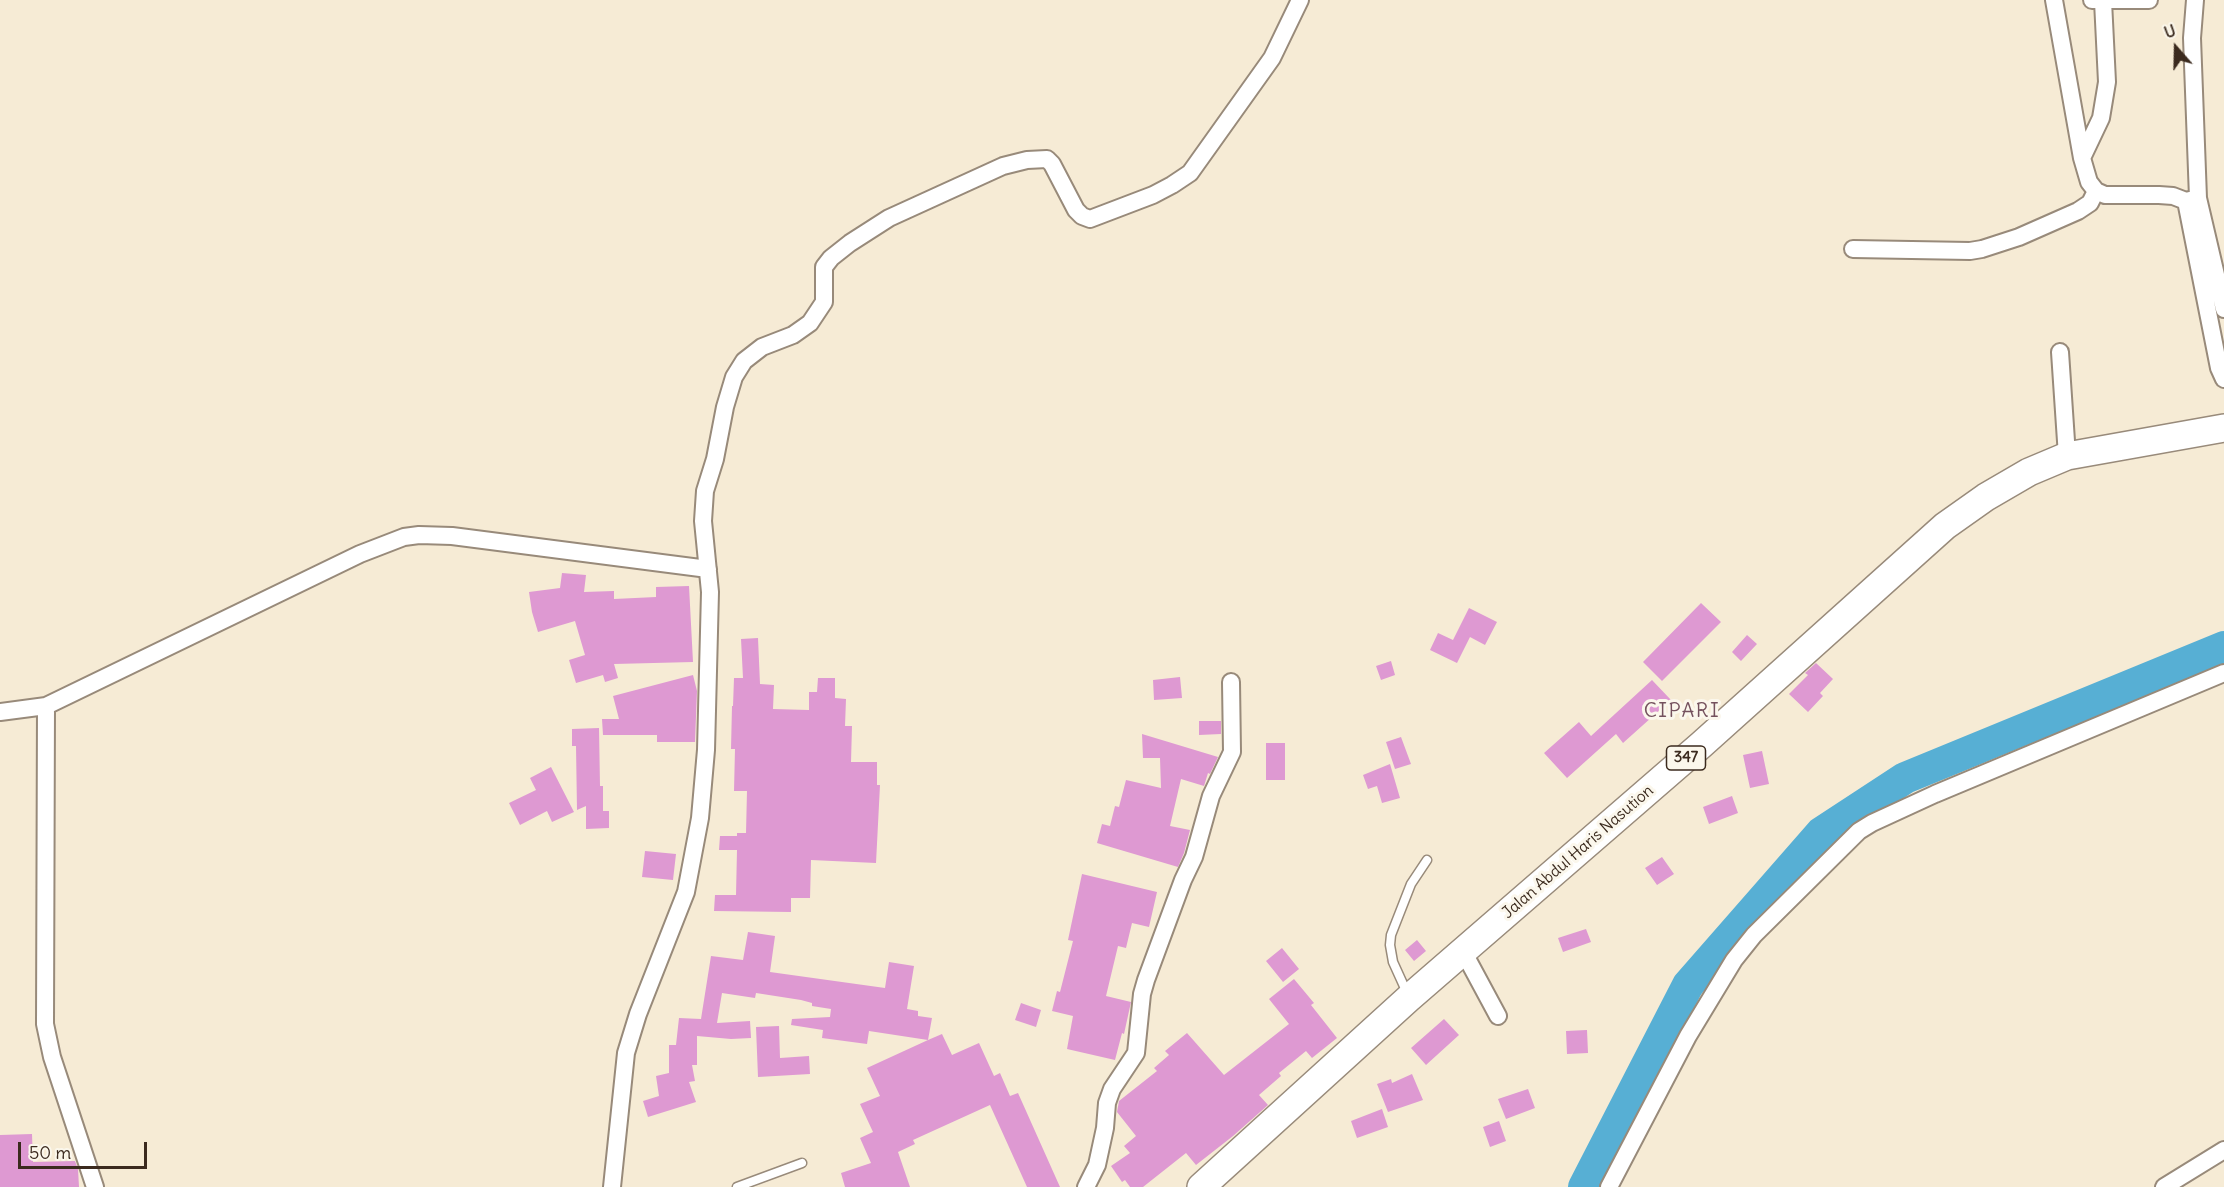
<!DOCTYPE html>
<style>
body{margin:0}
#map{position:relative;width:2224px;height:1187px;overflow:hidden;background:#f6ebd5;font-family:Delius,sans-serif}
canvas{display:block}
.north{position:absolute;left:2146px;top:18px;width:60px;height:60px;-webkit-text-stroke:4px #fbf7ec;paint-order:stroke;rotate:340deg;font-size:16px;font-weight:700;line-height:24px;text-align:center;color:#3b2a1e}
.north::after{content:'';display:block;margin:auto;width:21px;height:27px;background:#3b2a1e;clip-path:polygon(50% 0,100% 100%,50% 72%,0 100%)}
.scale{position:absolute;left:18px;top:1142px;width:129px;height:27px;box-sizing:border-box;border:3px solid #3b2a1e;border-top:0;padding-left:8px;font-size:18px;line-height:21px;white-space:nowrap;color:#3b2a1e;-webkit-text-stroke:4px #fbf7ec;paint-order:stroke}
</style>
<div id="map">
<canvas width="2224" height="1187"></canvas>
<div class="north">U</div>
<div class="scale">50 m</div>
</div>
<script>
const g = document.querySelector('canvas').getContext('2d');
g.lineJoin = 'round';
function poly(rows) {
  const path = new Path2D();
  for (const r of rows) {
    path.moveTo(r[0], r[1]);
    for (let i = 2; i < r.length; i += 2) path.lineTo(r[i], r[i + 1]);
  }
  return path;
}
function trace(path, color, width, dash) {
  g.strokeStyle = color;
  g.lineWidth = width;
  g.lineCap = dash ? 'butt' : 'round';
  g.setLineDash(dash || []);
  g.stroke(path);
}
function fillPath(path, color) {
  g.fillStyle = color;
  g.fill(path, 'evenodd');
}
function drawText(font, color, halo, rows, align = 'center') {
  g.font = font + ' Delius,sans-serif';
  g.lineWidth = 6;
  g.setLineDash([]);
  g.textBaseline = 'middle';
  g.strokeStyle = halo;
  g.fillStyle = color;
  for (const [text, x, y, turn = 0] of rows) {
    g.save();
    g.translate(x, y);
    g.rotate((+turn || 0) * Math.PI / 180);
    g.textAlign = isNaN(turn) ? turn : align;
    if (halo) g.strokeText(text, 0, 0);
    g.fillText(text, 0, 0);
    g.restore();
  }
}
trace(poly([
 [1584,1187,1688,985,1821,833,1905,778,2224,647]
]), '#57afd4', 32);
fillPath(poly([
 [562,573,586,575,584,592,614,591,614,599,656,597,656,587,689,586,693,662,614,664,618,678,605,682,603,675,576,683,569,660,585,655,575,621,538,632,532,612,529,592,560,588],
 [1701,603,1721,622,1662,681,1643,662],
 [1469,608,1497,622,1485,645,1470,637,1457,663,1430,650,1438,633,1453,640],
 [1747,635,1757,644,1741,661,1732,652],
 [758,638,760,684,774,685,773,709,809,710,809,692,817,692,818,678,835,678,835,698,846,699,845,726,852,726,851,762,877,762,877,785,880,785,876,863,811,860,810,898,791,898,791,912,714,911,715,895,736,895,737,850,719,850,720,836,737,836,737,833,746,833,747,791,734,791,735,749,731,749,732,706,733,706,734,678,743,678,741,639],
 [1391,661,1395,675,1381,680,1376,666],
 [1816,663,1833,679,1820,693,1823,696,1808,712,1789,694,1808,675,1805,673],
 [693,675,697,691,695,742,657,742,657,735,603,735,602,719,619,719,613,696],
 [1180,677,1182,698,1154,700,1153,680],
 [1652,680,1671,700,1623,743,1616,734,1567,778,1544,753,1579,722,1591,736],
 [1199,721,1221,721,1221,734,1199,735],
 [599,728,600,786,603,786,603,811,609,811,609,828,586,829,586,806,577,810,576,746,572,746,572,729],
 [1142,734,1218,757,1210,774,1208,773,1204,786,1181,779,1170,826,1190,830,1184,853,1178,867,1097,843,1102,824,1110,826,1115,806,1119,807,1126,780,1161,788,1160,758,1143,758],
 [1401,737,1411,764,1395,769,1386,742],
 [1266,743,1285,743,1285,780,1266,780],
 [1762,751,1769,784,1750,788,1743,755],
 [1390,764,1400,798,1382,803,1377,786,1368,789,1363,775],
 [551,767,574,812,552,822,547,811,520,825,509,803,536,790,530,778],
 [1732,796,1738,813,1709,824,1703,807],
 [645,851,676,854,673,880,642,877],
 [1662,857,1674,874,1657,885,1645,868],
 [1082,874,1157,892,1149,927,1132,923,1126,948,1118,946,1106,996,1131,1002,1124,1034,1122,1033,1115,1060,1067,1049,1073,1016,1052,1011,1057,991,1060,992,1073,941,1068,940],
 [1586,929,1591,942,1563,952,1558,938],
 [748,932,775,936,770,972,885,988,889,962,914,966,907,1009,918,1011,918,1016,932,1018,928,1040,942,1034,952,1055,979,1043,994,1076,1000,1073,1010,1096,1018,1093,1060,1187,1027,1187,990,1105,913,1140,915,1144,898,1152,910,1187,845,1187,841,1173,871,1163,860,1138,873,1132,860,1104,880,1096,867,1068,928,1040,869,1031,867,1044,822,1038,823,1030,791,1025,792,1019,830,1017,831,1009,812,1006,812,1003,801,1000,756,993,755,998,722,993,717,1023,750,1021,751,1038,731,1039,697,1036,697,1065,692,1065,695,1081,689,1082,696,1102,648,1117,643,1101,659,1096,656,1076,669,1073,669,1045,676,1045,679,1018,701,1019,711,956,743,960],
 [1417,940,1426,951,1414,961,1405,950],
 [1282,948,1299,969,1283,982,1266,961],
 [1294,979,1314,1003,1311,1005,1337,1038,1312,1058,1306,1051,1279,1073,1281,1076,1259,1095,1268,1105,1233,1136,1196,1165,1186,1153,1143,1187,1130,1187,1125,1180,1122,1182,1111,1166,1130,1153,1124,1146,1136,1136,1117,1112,1119,1101,1157,1071,1154,1068,1169,1055,1165,1051,1187,1033,1224,1075,1289,1024,1269,999],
 [1021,1003,1041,1010,1036,1027,1015,1020],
 [1444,1019,1459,1035,1426,1065,1411,1048],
 [779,1026,780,1058,809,1056,810,1074,758,1077,756,1027],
 [1587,1030,1588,1053,1567,1054,1566,1031],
 [1412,1074,1423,1100,1388,1112,1377,1084,1391,1079,1392,1083],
 [1528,1089,1535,1108,1506,1119,1498,1099],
 [1382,1109,1388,1127,1357,1138,1351,1121],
 [1499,1121,1506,1141,1490,1147,1483,1127],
 [32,1134,33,1162,75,1161,78,1169,79,1187,0,1187,0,1135]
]), '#de99d2');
const lane = poly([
 [1408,995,1393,962,1390,945,1391,935,1411,884,1427,860],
 [737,1187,802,1163]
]);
const street = poly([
 [2054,0,2082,158,2089,182,2096,191,2105,195,2159,195,2173,196,2186,201,2198,198],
 [2092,0,2149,0],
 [2195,0,2192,38,2198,198,2224,309],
 [2082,158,2101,118,2107,82,2103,1],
 [2186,201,2219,368,2224,379],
 [1853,249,1970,251,1982,249,2019,237,2078,211,2090,203,2096,191],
 [2060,352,2067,456],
 [46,706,45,1024,52,1057,95,1187],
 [0,712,46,706,360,554,404,537,419,535,452,536,708,569],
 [1463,951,1498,1016],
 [612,1187,626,1053,638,1014,686,892,700,818,706,750,710,592,703,521,705,491,715,459,725,407,734,377,744,361,762,347,793,335,810,323,824,302,824,267,831,258,850,243,889,218,1003,166,1027,160,1047,159,1052,164,1076,210,1082,216,1090,219,1153,195,1172,185,1190,173,1272,58,1300,0],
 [1086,1187,1097,1165,1105,1128,1107,1103,1112,1089,1136,1053,1142,994,1146,980,1183,880,1194,857,1211,796,1232,752,1231,682],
 [1609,1187,1688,1036,1734,960,1754,935,1859,831,1872,823,1935,794,2224,673],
 [2164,1187,2224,1150]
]);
const primary = poly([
 [1201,1187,1409,998,1701,745,1945,526,1986,497,2029,472,2067,456,2224,428]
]);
trace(lane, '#988a7a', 11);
trace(street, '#988a7a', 20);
trace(primary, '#988a7a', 30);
trace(lane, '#fff', 8);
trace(street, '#fff', 16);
trace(primary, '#fff', 27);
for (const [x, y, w] of [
 [1686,758,39]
]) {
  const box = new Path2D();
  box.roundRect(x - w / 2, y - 12, w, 24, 4.5);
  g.fillStyle = '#fbf7ec';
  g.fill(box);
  trace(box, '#3b2a1e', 1.5);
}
drawText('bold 15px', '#3b2a1e', null, [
 ["347",1686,758]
]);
drawText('16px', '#3b2a1e', '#fbf7ec', [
 ["Jalan Abdul Haris Nasution",1578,852,-41]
]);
g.letterSpacing = '1.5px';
drawText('20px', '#74515d', '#fbf7ec', [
 ["CIPARI",1682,711]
]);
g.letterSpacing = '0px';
</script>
